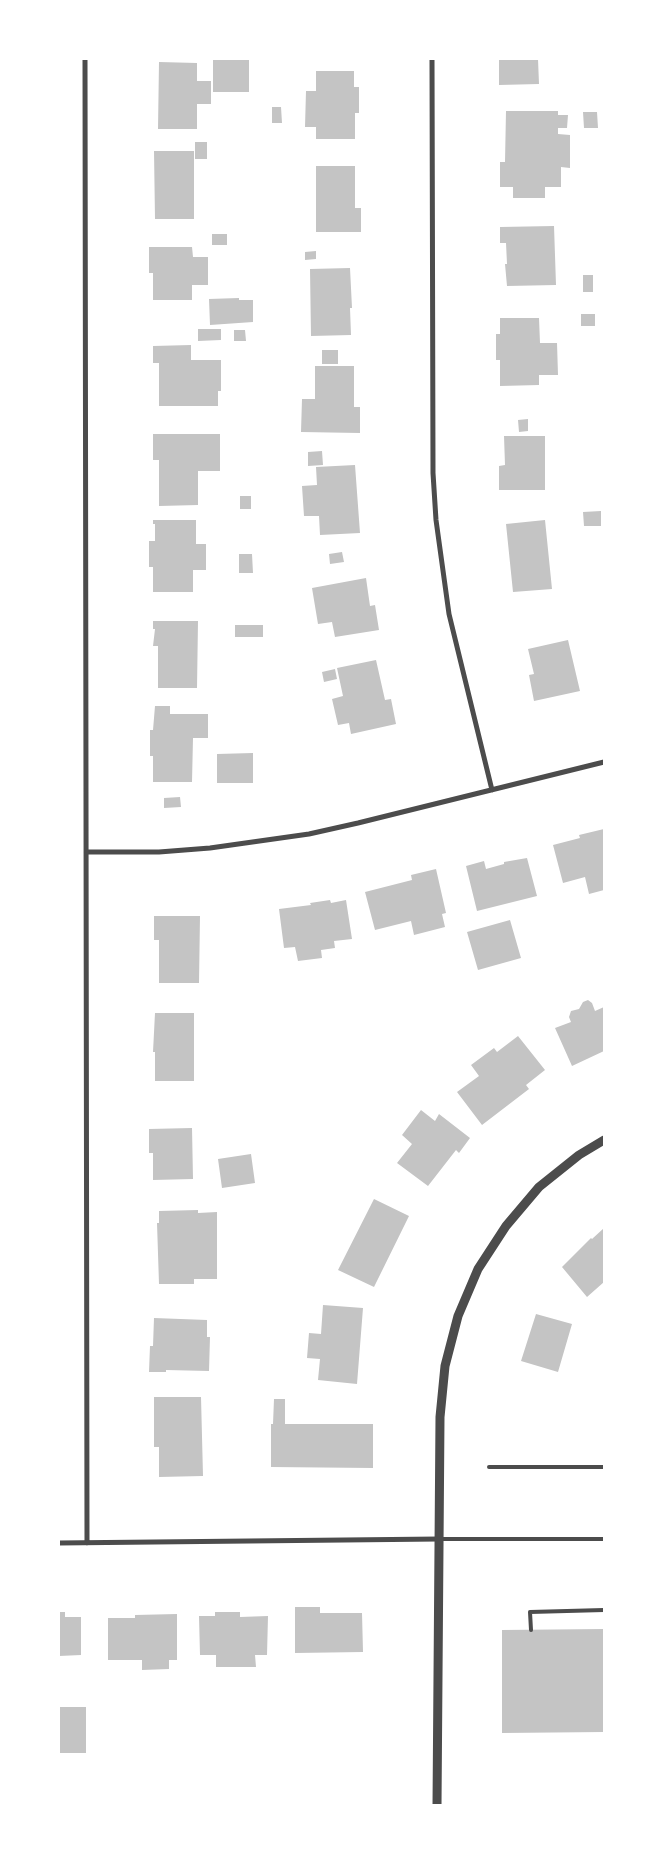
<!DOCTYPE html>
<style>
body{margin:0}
#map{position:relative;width:663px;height:1864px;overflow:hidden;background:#fff;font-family:"Playfair Display",serif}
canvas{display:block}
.frame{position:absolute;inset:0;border:60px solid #fff;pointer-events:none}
</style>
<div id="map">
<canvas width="663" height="1864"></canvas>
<div class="frame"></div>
</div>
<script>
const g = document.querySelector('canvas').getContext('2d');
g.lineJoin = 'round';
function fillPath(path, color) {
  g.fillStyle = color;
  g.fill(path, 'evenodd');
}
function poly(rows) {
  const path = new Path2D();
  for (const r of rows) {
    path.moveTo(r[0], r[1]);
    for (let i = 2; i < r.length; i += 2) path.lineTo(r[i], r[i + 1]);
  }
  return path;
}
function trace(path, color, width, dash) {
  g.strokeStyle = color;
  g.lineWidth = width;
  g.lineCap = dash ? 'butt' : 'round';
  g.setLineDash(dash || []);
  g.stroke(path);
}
fillPath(poly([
 [213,59,249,59,249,92,213,92],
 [499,59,538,59,539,84,499,85],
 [159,62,197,63,197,81,211,81,211,104,197,104,197,129,158,129],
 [316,71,354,71,354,87,359,87,359,113,355,113,355,139,316,139,316,127,305,127,306,91,316,91],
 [272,107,281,107,282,123,272,123],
 [506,111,558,111,558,115,568,115,567,128,558,128,558,134,570,135,570,168,561,167,561,187,545,187,545,198,513,198,513,187,500,187,500,162,505,162],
 [583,112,597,112,598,128,584,128],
 [195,142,207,142,207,159,195,159],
 [154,151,194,151,194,219,155,219],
 [316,166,355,166,355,208,361,208,361,232,316,232],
 [554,226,556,285,507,286,505,264,507,264,506,243,500,243,500,227],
 [212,234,227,234,227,245,212,245],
 [149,247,192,247,193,257,208,257,208,285,192,285,192,300,153,300,153,273,149,273],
 [316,251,316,259,305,260,305,252],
 [350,268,352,308,350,308,351,335,311,336,310,269],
 [583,275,593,275,593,292,583,292],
 [239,298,239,300,253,300,253,322,210,325,209,299],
 [581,314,595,314,595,326,581,326],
 [500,318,539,318,540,343,557,343,558,375,539,375,539,385,500,386,500,360,496,360,496,334,500,334],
 [198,329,221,329,221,340,198,341],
 [234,330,245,330,246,341,234,341],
 [191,345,191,360,221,360,221,391,218,391,218,406,159,406,159,363,153,363,153,346],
 [322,350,338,350,338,364,322,364],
 [315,366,354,366,354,407,360,407,360,433,301,432,302,399,315,399],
 [528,419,528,431,519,432,518,420],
 [153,434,220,434,220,471,198,471,198,505,159,506,159,460,153,460],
 [504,436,545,436,545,490,499,490,499,466,505,465],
 [322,451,323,465,308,466,308,452],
 [355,465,360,533,320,535,319,516,304,516,302,486,317,485,316,467],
 [240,496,251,496,251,509,240,509],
 [601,511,601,526,584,526,583,512],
 [153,520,196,520,196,544,206,544,206,570,193,570,193,592,153,592,153,567,149,567,149,541,155,541,155,524,153,524],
 [545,520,552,589,513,592,506,524],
 [342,552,344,562,330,564,329,554],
 [239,554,252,554,253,573,239,573],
 [366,578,370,606,375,605,379,630,335,637,332,622,318,624,312,588],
 [153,621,198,621,197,688,158,688,158,646,153,646,155,629,153,629],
 [235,625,263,625,263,637,235,637],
 [568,640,580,691,534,701,529,675,534,674,528,649],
 [376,660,385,700,391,699,396,724,351,734,349,723,338,725,332,699,343,696,337,668],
 [335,669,337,679,324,682,322,672],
 [155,706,170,706,170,714,208,714,208,738,193,738,192,782,153,782,153,756,150,756,150,730,153,730],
 [253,753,253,783,217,783,217,754],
 [180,797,181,807,164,808,164,798],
 [604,829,604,890,589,894,585,877,563,883,553,845,580,838,579,835],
 [527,858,537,896,477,911,466,866,484,861,486,869,504,864,504,862],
 [436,869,446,913,442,914,445,927,414,935,411,921,375,930,365,892,412,880,411,875],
 [330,900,331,903,346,900,352,939,334,941,335,948,321,950,322,958,298,961,295,947,284,948,279,909,311,905,310,903],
 [154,916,200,916,199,983,159,983,159,940,154,940],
 [510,920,521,958,478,970,467,932],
 [588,1000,592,1003,595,1011,604,1007,604,1051,572,1066,555,1028,571,1022,569,1017,571,1011,579,1009,583,1002],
 [155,1013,194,1013,194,1081,155,1081,155,1052,153,1052],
 [518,1036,545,1070,526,1085,529,1089,482,1125,457,1092,479,1076,471,1065,494,1048,497,1052],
 [421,1110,435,1121,439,1114,470,1138,459,1153,456,1150,428,1186,397,1163,412,1144,402,1135],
 [192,1128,193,1179,153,1180,153,1153,149,1153,149,1129],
 [251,1154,255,1183,222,1188,218,1159],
 [374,1199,409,1216,374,1287,338,1270],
 [198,1210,198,1213,217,1212,217,1279,194,1279,194,1284,159,1284,157,1223,159,1223,159,1211],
 [604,1228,604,1282,587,1297,562,1267,591,1238,592,1239],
 [323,1305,363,1308,357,1384,318,1380,320,1359,307,1358,309,1333,321,1334],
 [536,1314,572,1324,558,1372,521,1361],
 [154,1318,207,1320,207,1337,210,1337,209,1371,166,1370,166,1372,149,1372,150,1346,153,1346],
 [154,1397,201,1397,203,1476,159,1477,159,1447,154,1447],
 [274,1399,285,1399,285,1424,373,1424,373,1468,271,1467,271,1424,273,1424],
 [295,1607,320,1607,320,1613,362,1613,363,1652,295,1653],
 [59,1612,65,1612,65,1617,81,1617,81,1655,59,1656],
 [215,1612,240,1612,240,1617,268,1616,267,1655,255,1655,256,1667,216,1667,216,1655,200,1655,199,1616,215,1616],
 [177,1614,177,1660,169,1660,169,1669,142,1670,142,1660,108,1660,108,1618,135,1618,135,1615],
 [604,1629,604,1732,502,1733,502,1630],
 [59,1707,86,1707,86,1753,59,1753]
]), '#c4c4c4');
trace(poly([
 [489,1467,604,1467],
 [439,1539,604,1539],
 [531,1630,530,1612,604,1610]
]), '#4c4c4c', 4);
trace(poly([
 [85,59,87,1543],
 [432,59,433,473,436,520,449,614,492,790],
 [86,852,159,852,210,848,309,834,358,823,604,762],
 [59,1543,439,1539]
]), '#4c4c4c', 5);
trace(poly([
 [437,1805,440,1417,445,1366,458,1316,478,1269,506,1226,539,1187,579,1155,604,1140]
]), '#4c4c4c', 9);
</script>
